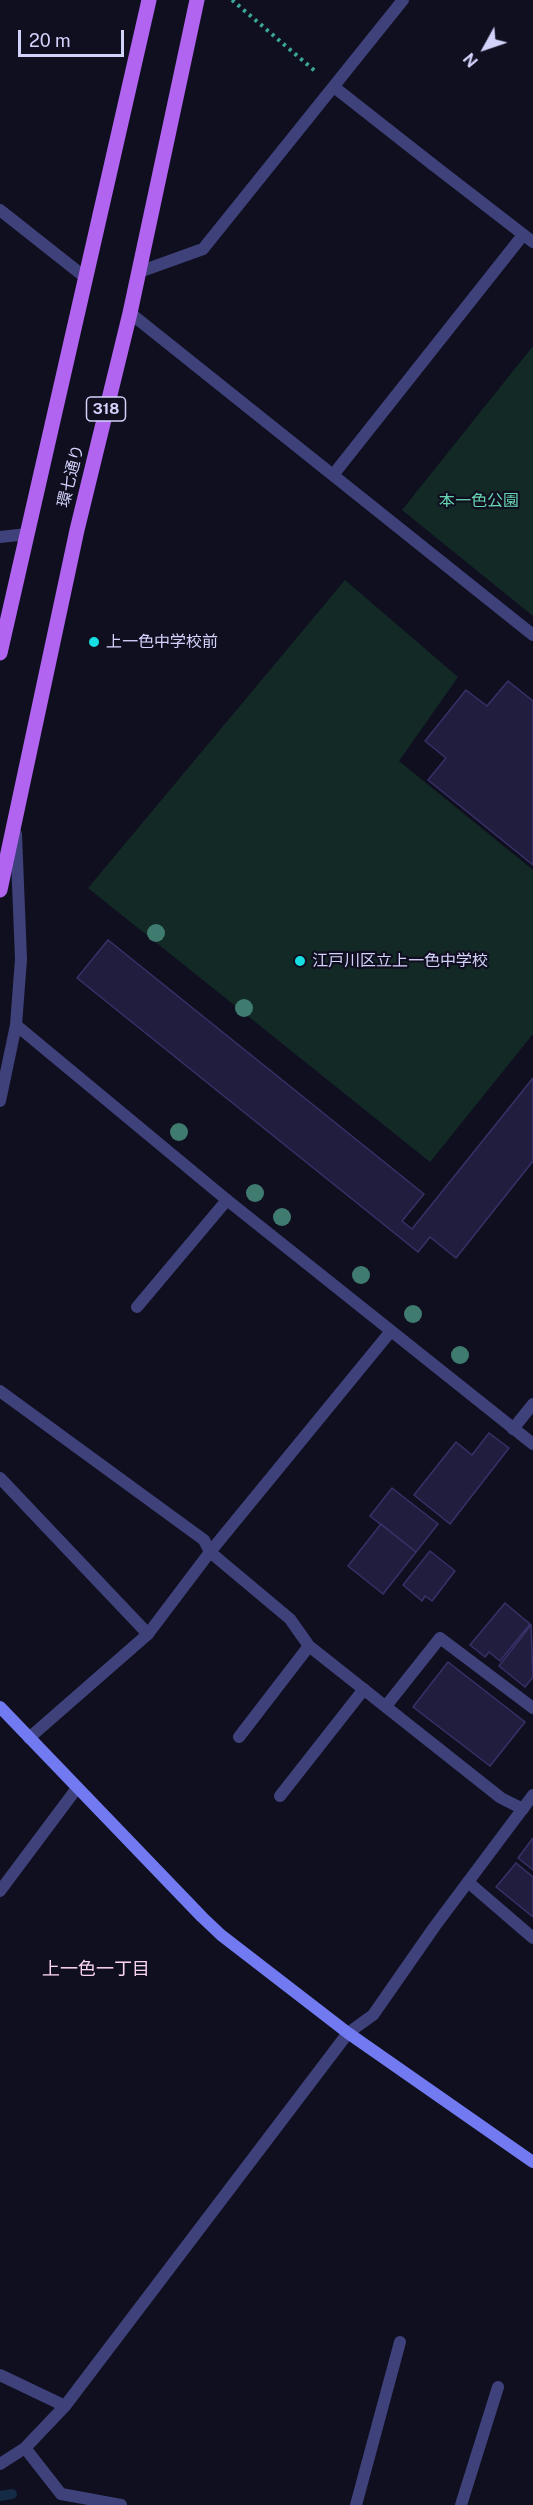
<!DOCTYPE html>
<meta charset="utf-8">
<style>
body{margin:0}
#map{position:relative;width:533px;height:2505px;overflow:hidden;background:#100f20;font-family:"Public Sans",sans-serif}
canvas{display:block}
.north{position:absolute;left:455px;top:18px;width:60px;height:60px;-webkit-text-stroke:4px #100f20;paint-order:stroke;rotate:230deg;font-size:16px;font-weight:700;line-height:24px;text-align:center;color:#d3d2fb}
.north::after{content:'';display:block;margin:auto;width:21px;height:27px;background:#d3d2fb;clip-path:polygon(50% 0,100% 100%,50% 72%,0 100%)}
.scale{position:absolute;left:18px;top:30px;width:106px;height:27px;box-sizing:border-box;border:3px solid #d3d2fb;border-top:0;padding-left:8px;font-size:18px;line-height:21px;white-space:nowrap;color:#d3d2fb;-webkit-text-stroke:4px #100f20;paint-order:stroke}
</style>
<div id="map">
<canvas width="533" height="2505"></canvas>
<div class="north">N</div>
<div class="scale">20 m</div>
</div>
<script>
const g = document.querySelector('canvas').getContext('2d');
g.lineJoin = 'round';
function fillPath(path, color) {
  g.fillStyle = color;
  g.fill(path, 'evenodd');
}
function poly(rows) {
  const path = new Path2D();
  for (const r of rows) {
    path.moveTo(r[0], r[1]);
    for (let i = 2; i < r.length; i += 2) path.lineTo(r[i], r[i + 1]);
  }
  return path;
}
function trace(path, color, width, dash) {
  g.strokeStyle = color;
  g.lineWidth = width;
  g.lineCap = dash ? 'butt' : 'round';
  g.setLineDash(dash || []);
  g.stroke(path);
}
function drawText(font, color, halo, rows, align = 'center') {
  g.font = font + ' "Public Sans","Noto Sans JP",sans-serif';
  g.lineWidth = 4.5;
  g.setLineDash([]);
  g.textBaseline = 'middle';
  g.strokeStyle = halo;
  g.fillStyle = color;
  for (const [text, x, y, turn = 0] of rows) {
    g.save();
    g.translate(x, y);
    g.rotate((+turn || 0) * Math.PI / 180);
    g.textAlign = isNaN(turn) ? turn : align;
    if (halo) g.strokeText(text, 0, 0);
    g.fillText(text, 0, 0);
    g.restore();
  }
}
fillPath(poly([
 [533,346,533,616,402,510],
 [345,580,458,677,399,761,533,870,533,1034,430,1162,88,888]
]), '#132926');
trace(poly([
 [0,2496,12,2494]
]), '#142a45', 10);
const building = poly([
 [508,681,533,701,533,865,428,780,446,758,425,741,466,690,487,706,508,681],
 [108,940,424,1194,402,1221,412,1229,533,1078,533,1161,456,1258,430,1237,418,1252,77,978,108,940],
 [489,1433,509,1448,450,1524,414,1495,456,1442,472,1455,489,1433],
 [392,1488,438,1524,416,1552,370,1516,392,1488],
 [381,1524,416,1552,383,1594,348,1566,381,1524],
 [430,1551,455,1571,432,1601,425,1596,422,1601,403,1585,430,1551],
 [505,1603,530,1624,500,1661,489,1652,485,1657,470,1645,505,1603],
 [531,1625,533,1677,525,1687,499,1666,531,1625],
 [448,1662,525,1722,490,1766,413,1707,448,1662],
 [533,1838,533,1870,518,1858,533,1838],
 [516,1863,533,1877,533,1917,496,1887,516,1863]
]);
fillPath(building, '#211d3f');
trace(building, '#383168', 1.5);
trace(poly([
 [232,0,315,71]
]), '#3aa797', 4, [3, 4.5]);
trace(poly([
 [334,87,432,164],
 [137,1307,227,1200],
 [0,1391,204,1540,210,1552,290,1619,309,1646,501,1798,523,1809],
 [513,1429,533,1404],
 [0,1478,148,1634],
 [386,1706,440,1638,533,1708],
 [239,1737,309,1646],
 [280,1796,364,1689],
 [468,1882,533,1938],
 [0,1891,77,1788],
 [356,2505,400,2342],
 [461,2505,498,2387]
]), '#3f417a', 12);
trace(poly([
 [432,164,533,242],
 [0,210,86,278],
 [139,272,203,249,403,0],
 [130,313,533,635],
 [333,475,523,235],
 [0,537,27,534],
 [16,1025,227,1200,533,1444],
 [0,1101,16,1025,21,959,16,834],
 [29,1738,148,1634,210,1552,391,1331],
 [0,2375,65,2406],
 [25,2448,61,2494,121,2505],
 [0,2464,25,2448,65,2406,348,2033,373,2015,435,1926,533,1795]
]), '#3f417a', 12);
trace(poly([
 [0,1707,202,1917,221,1935,348,2033,533,2162]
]), '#727af1', 12);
trace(poly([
 [0,653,149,0],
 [0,890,77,530,130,313,197,0]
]), '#b064f0', 15);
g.fillStyle = '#3f7b6f';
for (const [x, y] of [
 [156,933],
 [244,1008],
 [179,1132],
 [255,1193],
 [282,1217],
 [361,1275],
 [413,1314],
 [460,1355]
]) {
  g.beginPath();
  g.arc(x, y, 9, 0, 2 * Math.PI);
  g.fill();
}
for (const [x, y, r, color] of [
 [94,642,6,"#16dfe3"],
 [300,961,6,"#16dfe3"]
]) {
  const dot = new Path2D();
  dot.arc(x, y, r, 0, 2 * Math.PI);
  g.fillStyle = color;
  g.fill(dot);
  trace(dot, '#100f20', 2);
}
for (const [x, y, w] of [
 [106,409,39]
]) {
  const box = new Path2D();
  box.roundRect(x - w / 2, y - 12, w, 24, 4.5);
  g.fillStyle = '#100f20';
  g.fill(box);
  trace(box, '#d3d2fb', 1.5);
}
drawText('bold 15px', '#d3d2fb', null, [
 ["318",106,409]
]);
drawText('16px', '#d3d2fb', '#100f20', [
 ["環七通り",71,476,-76]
]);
drawText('16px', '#66d3af', '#100f20', [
 ["本一色公園",479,501]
]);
drawText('16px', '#d3d2fb', '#100f20', [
 ["上一色中学校前",106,642],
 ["江戸川区立上一色中学校",312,961]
], 'left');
drawText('18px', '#fbd4f0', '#100f20', [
 ["上一色一丁目",96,1969]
]);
</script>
